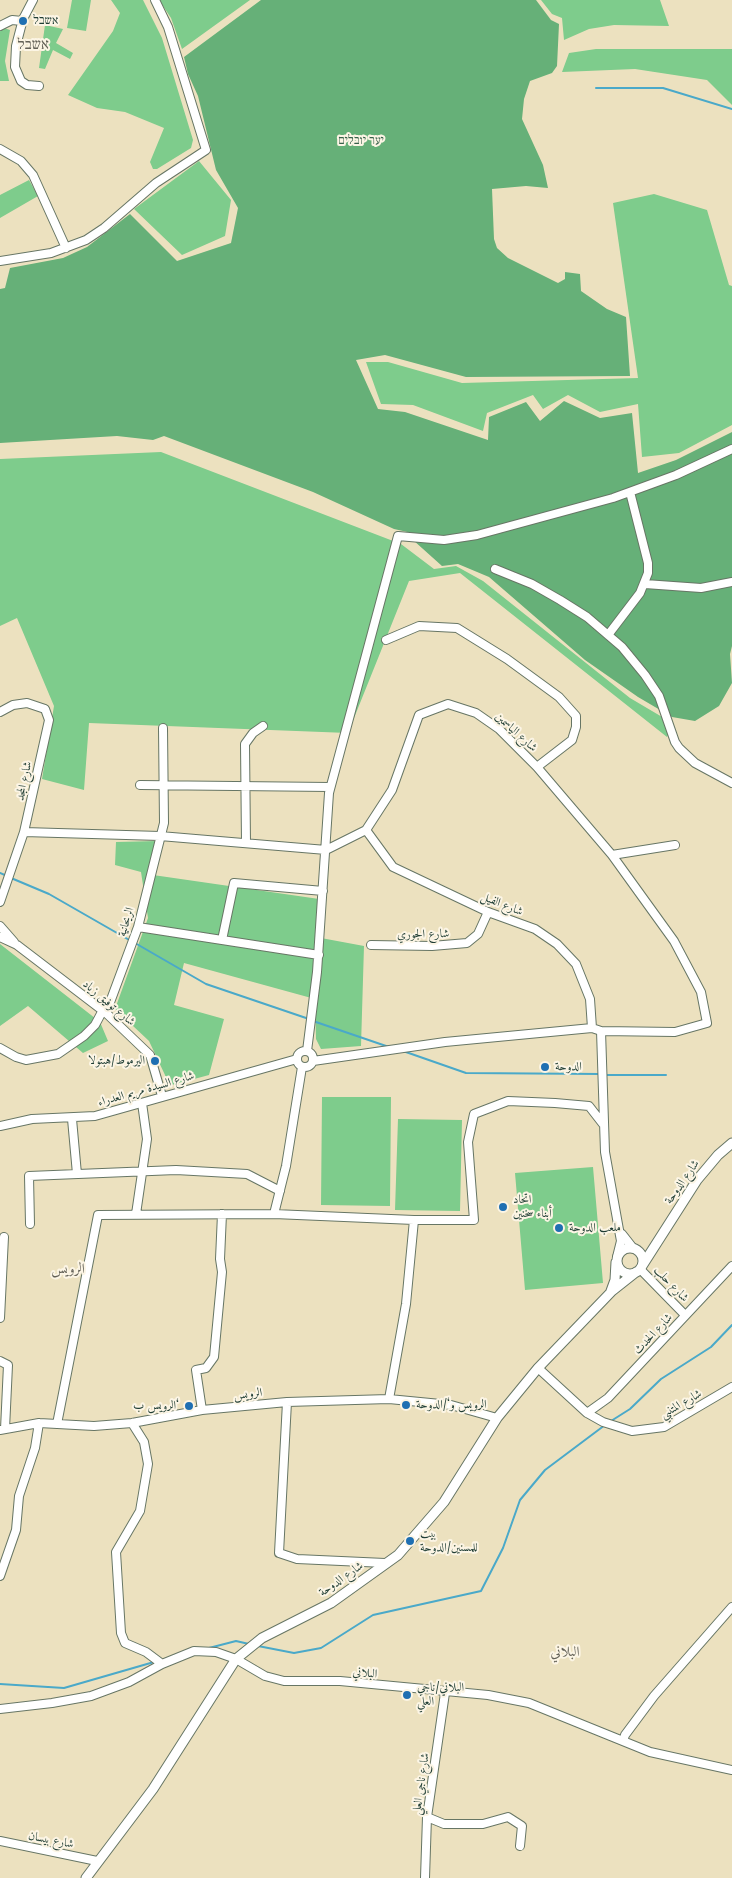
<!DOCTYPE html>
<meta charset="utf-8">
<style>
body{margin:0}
canvas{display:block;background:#ece1bf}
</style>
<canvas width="732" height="1878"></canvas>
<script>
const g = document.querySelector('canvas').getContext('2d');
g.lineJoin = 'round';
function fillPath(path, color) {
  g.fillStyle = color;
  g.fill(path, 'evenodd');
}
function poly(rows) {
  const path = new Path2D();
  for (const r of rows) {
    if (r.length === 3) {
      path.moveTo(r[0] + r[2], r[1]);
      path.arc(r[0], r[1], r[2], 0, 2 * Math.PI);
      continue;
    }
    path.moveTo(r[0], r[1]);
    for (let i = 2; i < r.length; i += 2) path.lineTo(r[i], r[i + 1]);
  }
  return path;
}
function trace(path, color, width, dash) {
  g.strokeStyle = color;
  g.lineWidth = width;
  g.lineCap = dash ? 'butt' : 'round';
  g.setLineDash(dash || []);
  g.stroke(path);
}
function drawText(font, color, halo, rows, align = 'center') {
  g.font = font + ' "Libre Caslon Text",Amiri,"Frank Ruhl Libre",serif';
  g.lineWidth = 4;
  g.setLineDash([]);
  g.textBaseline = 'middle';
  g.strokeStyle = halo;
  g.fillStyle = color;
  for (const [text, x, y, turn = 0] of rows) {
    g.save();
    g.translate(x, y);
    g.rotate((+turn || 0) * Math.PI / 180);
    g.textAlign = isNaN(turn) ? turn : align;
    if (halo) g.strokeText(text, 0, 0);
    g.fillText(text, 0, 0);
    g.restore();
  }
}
fillPath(poly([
 [72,0,91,0,86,31,67,28],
 [111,0,143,0,162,38,193,140,191,148,157,169,153,169,150,162,164,128,125,112,97,108,68,95,113,31,120,13],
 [159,0,250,0,182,49,171,18],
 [541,0,660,0,669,26,614,25,589,29,564,40,562,18,552,14],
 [45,25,63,29,56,43,73,53,70,59,53,50,45,69,39,68],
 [4,28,10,30,5,61,9,81,0,81,0,31],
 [596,49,732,49,732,105,707,80,635,69,562,72,569,53],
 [199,161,231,200,225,236,182,255,134,209],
 [29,180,38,196,0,218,0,195],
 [654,194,707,210,729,285,732,286,732,425,679,453,642,457,638,404,600,412,568,395,543,409,533,395,487,413,483,431,413,405,381,404,366,362,388,362,462,383,638,378,613,203],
 [161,452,401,544,434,569,456,566,483,581,630,698,674,724,667,737,460,573,409,581,348,733,89,723,84,790,42,779,54,706,17,618,0,626,0,459],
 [158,841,153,875,326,900,321,938,364,946,361,1046,321,1049,316,1039,315,999,184,963,174,1005,224,1019,209,1075,168,1086,165,1075,149,1041,115,1009,148,918,141,872,115,865,116,842],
 [0,944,100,1022,108,1041,83,1053,28,1006,0,1026],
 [322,1097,391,1097,390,1206,321,1205],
 [398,1119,462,1120,460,1211,395,1210],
 [593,1167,603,1283,525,1290,515,1173]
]), '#7ecc8c');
fillPath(poly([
 [261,0,536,0,551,20,559,24,557,66,552,73,530,81,524,99,522,119,543,165,548,188,526,186,492,189,494,239,497,248,508,258,558,283,565,279,565,272,580,274,581,291,607,309,626,317,630,376,466,377,385,355,356,360,378,409,405,412,488,440,489,417,526,402,540,421,564,401,600,418,632,413,638,473,676,460,732,432,732,646,730,654,732,683,719,706,695,721,672,717,638,697,585,660,489,577,458,564,442,566,413,540,412,533,394,529,313,492,164,436,153,440,117,436,0,443,0,289,5,288,10,268,63,258,87,247,130,214,177,261,231,243,238,208,216,170,198,96,188,74,184,57]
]), '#66b078');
trace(poly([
 [596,88,663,88,732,109],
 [0,873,7,876],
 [11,878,49,894,131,941],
 [135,943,206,984,309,1019],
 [313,1021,389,1047],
 [403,1051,466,1073,600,1074],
 [604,1075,666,1075],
 [611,1421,630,1409,661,1379,711,1347,732,1325],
 [258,1646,294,1653,321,1648,373,1615,481,1591,503,1548,520,1500,545,1470,605,1425],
 [209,1648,236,1641,249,1644],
 [0,1684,64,1688,154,1662]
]), '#4aa9c9', 2);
const minor = poly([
 [33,0,23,19,16,46,15,67,21,81,27,85,39,86],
 [0,26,12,20,22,21],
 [0,149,21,161,33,175,66,248],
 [0,261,51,253,86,240,104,228,156,183,206,150,168,27,155,0],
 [495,569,532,584,560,600,587,617,622,647,645,675,659,696,675,742,679,748,695,763,732,783],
 [645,584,701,588,732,582],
 [608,635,640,593,648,573,648,563,630,492],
 [386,640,419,626,457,628,507,659,559,697,576,716,576,727,572,740,537,767],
 [0,712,13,705,27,703,45,709,49,720,24,832,0,902],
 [140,785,330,787],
 [366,830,393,867,488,912,535,929,557,944,576,964,590,999,592,1028],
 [24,832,160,836,326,850,366,830,392,790,419,715,448,704,476,713,499,729,537,767,612,855],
 [246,843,245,744,253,733,263,726],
 [0,926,14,942],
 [138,927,319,955],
 [0,937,17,945,106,1013,150,1055,162,1096],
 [222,940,234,883,323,891],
 [371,945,432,946,467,943,478,934,488,912],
 [106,1013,138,927,164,823,163,728],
 [601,1031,605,1152,621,1241,617,1257],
 [0,1048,16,1057,26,1060,58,1054,84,1036,95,1025,103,1010],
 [305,1059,8],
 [307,1051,317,972,329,793,398,536,444,540,477,535,613,498,676,475,732,449],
 [313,1061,445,1042,592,1028,601,1031,675,1032,707,1023,701,992,674,941,612,855,675,845],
 [72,1119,77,1174],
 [0,1126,32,1119,95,1116,297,1059],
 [136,1214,147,1139,142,1103],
 [274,1214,286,1166,302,1067],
 [30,1224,29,1176,176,1170,247,1174,280,1191],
 [622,1234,633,1248],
 [640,1269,685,1315],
 [0,1318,4,1237],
 [0,1361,8,1365,5,1429],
 [538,1368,587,1413,603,1422,632,1431,664,1427,732,1387],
 [389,1399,406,1304,414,1220],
 [287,1402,279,1553,297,1559,385,1563],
 [202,1410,196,1370,206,1368,214,1357,222,1272,220,1259,222,1214],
 [587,1413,608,1398,732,1266],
 [132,1423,144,1442,148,1464,140,1511,116,1552,121,1633,125,1643,146,1652,162,1664],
 [57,1424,98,1215,274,1214,414,1220,474,1220,468,1142,474,1114,508,1101,555,1103,589,1106,603,1124],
 [0,1430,39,1423,94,1426,132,1423,202,1410,287,1402,389,1399,451,1405,497,1418],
 [0,1576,16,1530,19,1496,35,1448,39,1423],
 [0,1709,52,1703,91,1696,129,1682,162,1664,194,1651,216,1652,236,1659,265,1676,284,1681,340,1681,488,1695,529,1703,650,1752,732,1770],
 [623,1741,625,1735,654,1696,732,1607],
 [427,1817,444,1824,483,1824,508,1817,522,1826,520,1846],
 [0,1841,97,1861],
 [425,1878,427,1817,445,1693]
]);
const tertiary = poly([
 [630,1261,13],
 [642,1266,697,1180,718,1155,732,1143],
 [611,1291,615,1280,616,1262],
 [86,1878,153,1789,236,1659,262,1638,331,1603,398,1555,444,1502,497,1418,538,1368,612,1291,636,1272]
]);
trace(minor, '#677665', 10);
trace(tertiary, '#677665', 11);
trace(minor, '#fff', 8);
trace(tertiary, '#fff', 9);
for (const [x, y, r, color] of [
 [23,21,5,"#1f6fb2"],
 [155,1061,5,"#1f6fb2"],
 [545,1067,5,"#1f6fb2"],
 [503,1207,5,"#1f6fb2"],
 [559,1228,5,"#1f6fb2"],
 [406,1405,5,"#1f6fb2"],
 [189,1406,5,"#1f6fb2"],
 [410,1541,5,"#1f6fb2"],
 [407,1695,5,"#1f6fb2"]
]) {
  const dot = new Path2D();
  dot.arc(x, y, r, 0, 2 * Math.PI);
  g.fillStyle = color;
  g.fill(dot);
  trace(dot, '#fcf5e5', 2);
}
drawText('12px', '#1f3d34', '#fcf5e5', [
 ["אשבל",33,21],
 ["اليرموط/هبتولا",145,1061,"right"],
 ["الدوحة",555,1067],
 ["اتحاد",513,1200],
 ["أبناء سخنين",513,1214],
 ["ملعب الدوحة",569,1228],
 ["الرويس و‘/الدوحة",416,1405],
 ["الرويس ب‘",179,1406,"right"],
 ["بيت",420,1534],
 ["للمسنين/الدوحة",420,1548],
 ["البلاني/ناجي",417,1688],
 ["العلي",417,1702]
], 'left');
drawText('12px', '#37614a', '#fcf5e5', [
 ["יער יובלים",361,141]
]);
drawText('12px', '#1f3d34', '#fcf5e5', [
 ["شارع الياسمين",516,732,42],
 ["شارع المجد",24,781,-78],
 ["شارع الفيل",502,904,22],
 ["الريحانية",126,922,-73],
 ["شارع الجوري",423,934,-1],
 ["شارع توفيق زياد",109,1003,40],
 ["شارع السيدة مريم العدراء",146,1089,-16],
 ["شارع الدوحة",682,1182,-55],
 ["شارع حلب",671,1284,46],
 ["شارع الحدث",653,1334,-47],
 ["الرويس",248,1394,-6],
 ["شارع المتنبي",681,1404,-30],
 ["شارع الدوحة",341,1579,-35],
 ["البلاني",365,1673,6],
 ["شارع ناجي العلي",421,1784,-82],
 ["شارع بيسان",51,1840,11]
]);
drawText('14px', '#646258', '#fcf5e5', [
 ["الرويس",68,1269],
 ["البلاني",565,1652]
]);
drawText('15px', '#646258', '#fcf5e5', [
 ["אשבל",33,45]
]);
</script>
